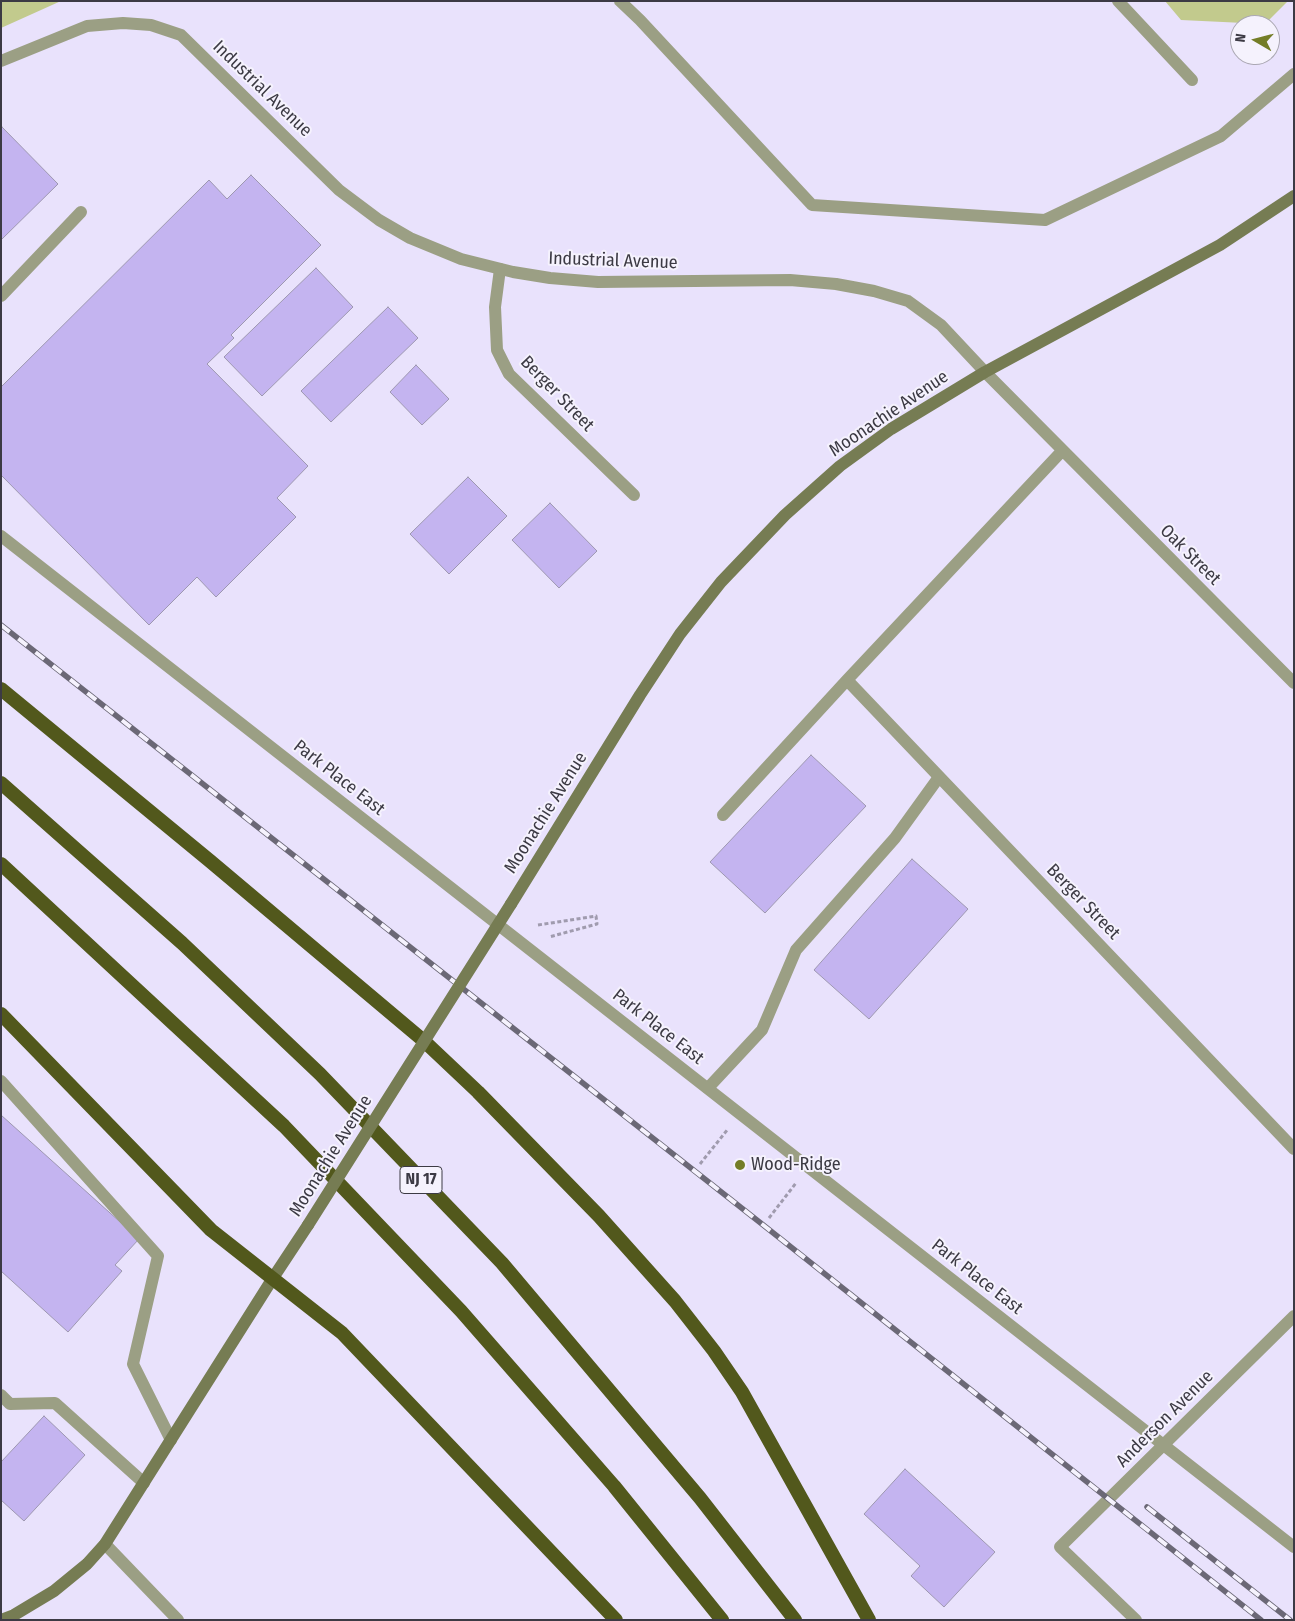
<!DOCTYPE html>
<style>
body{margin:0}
#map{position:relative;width:1295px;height:1621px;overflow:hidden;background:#e9e2fc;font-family:"Fira Sans Condensed",sans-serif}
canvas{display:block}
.frame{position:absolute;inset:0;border:2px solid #3c3a44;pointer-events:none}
.north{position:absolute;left:1230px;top:15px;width:50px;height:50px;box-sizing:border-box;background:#f5f2fd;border:1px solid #aba8b3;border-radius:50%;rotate:278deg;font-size:14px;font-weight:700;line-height:20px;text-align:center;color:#3c3a44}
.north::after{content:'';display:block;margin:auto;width:18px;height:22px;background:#747d27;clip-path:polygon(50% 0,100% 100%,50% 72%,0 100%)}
</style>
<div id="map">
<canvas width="1295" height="1621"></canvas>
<div class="frame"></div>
<div class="north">N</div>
</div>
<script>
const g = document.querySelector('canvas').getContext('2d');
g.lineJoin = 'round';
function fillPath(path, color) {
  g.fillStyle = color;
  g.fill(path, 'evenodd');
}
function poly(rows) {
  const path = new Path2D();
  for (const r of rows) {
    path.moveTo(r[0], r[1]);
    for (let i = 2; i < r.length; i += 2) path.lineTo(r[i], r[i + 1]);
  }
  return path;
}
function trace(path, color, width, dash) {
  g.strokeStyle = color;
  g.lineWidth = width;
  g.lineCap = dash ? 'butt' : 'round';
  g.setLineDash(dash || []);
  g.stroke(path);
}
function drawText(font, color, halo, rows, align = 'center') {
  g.font = font + ' "Fira Sans Condensed",sans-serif';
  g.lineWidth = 4;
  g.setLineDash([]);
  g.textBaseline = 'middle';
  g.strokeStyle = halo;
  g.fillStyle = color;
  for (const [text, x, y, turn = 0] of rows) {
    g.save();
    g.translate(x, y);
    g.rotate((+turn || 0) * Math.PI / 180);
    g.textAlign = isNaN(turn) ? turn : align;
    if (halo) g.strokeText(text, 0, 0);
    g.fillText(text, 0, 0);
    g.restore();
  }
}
fillPath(poly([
 [1,1,61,1,1,28],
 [1165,1,1288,1,1265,24,1181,20]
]), '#c2ca8d');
const building = poly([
 [2,127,58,184,1,240,1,128,2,127],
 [251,175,321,245,231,335,234,338,207,364,308,466,277,498,296,517,216,597,197,577,149,625,1,475,1,387,209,180,227,199,251,175],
 [316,268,353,307,262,396,224,357,316,268],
 [388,307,418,338,331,422,301,391,388,307],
 [416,365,449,399,422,425,390,392,416,365],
 [468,477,507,516,449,574,410,534,468,477],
 [550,503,597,551,559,588,512,540,550,503],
 [811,755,866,806,765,913,710,862,811,755],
 [912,859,968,909,869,1019,814,970,912,859],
 [1,1115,139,1239,115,1265,122,1271,68,1332,1,1271,1,1115],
 [44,1416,85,1455,24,1521,1,1500,1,1462,44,1416],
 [905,1469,995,1552,944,1607,911,1576,920,1566,864,1514,905,1469]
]);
fillPath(building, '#c4b4f0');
trace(building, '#9d97b0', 1);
trace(poly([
 [538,925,596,916,597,924,549,937],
 [700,1164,728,1129],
 [769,1218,796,1183]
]), '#a09bae', 3, [4, 2.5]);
trace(poly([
 [620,1,640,20,812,205,1045,220,1221,136,1294,74],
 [1118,1,1192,80],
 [1,296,81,212],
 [1,1081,158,1256,133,1364,171,1440],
 [708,1088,762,1030,796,950,895,838,939,777],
 [1,1395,10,1404,55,1403,144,1483]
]), '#9b9f84', 12);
trace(poly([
 [500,269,495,307,497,350,509,374,634,495],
 [985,372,1294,683],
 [1,536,1294,1547],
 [847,680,1294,1149],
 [723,815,847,680,1062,451],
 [105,1544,178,1620],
 [1136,1620,1060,1547,1294,1316]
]), '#9b9f84', 12);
trace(poly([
 [1,61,87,26,123,23,151,25,181,35,339,190,379,220,410,238,461,259,513,272,550,278,598,282,790,280,836,284,874,291,908,301,941,325,985,372]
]), '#9b9f84', 12);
trace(poly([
 [511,904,640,695,680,634,721,582,785,515,840,466,891,429,985,372,1220,245,1294,196],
 [1,1620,14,1615,54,1591,87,1564,105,1544,273,1278,308,1225]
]), '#767c53', 12);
trace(poly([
 [1,689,210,861,424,1041,478,1092,599,1216,675,1301,714,1351,742,1392,869,1620],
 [1,783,182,943,320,1074,502,1263,700,1498,795,1620],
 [1,864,284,1126,461,1311,614,1486,722,1620],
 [1,1014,211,1230,342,1333,616,1620]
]), '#52581c', 14);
const rail = poly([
 [1,625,767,1228,1261,1620],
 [1147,1507,1290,1620]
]);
trace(rail, '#6b6876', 5.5);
trace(rail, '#f5f2fd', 4, [11]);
trace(poly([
 [308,1225,511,904]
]), '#767c53', 12);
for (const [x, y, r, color] of [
 [740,1165,6,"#747d27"]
]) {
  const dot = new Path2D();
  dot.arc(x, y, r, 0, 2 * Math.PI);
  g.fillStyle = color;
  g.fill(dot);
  trace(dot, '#f5f2fd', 2);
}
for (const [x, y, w] of [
 [421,1180,42]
]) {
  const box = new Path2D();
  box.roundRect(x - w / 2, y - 13.5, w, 27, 4);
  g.fillStyle = '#f5f2fd';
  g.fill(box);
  trace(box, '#3c3a44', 1);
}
drawText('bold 16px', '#3c3a44', null, [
 ["NJ 17",421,1180]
]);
drawText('18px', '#3c3a44', '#f5f2fd', [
 ["Industrial Avenue",262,89,44],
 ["Industrial Avenue",613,261,2],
 ["Berger Street",557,394,46],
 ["Moonachie Avenue",889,414,-34],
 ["Oak Street",1190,555,45],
 ["Park Place East",339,778,38],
 ["Moonachie Avenue",546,813,-58],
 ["Berger Street",1083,902,46],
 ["Park Place East",658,1027,38],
 ["Moonachie Avenue",331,1156,-58],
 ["Park Place East",977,1277,38],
 ["Anderson Avenue",1165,1419,-45]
]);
drawText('18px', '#3c3a44', '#f5f2fd', [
 ["Wood-Ridge",751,1165]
], 'left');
</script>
